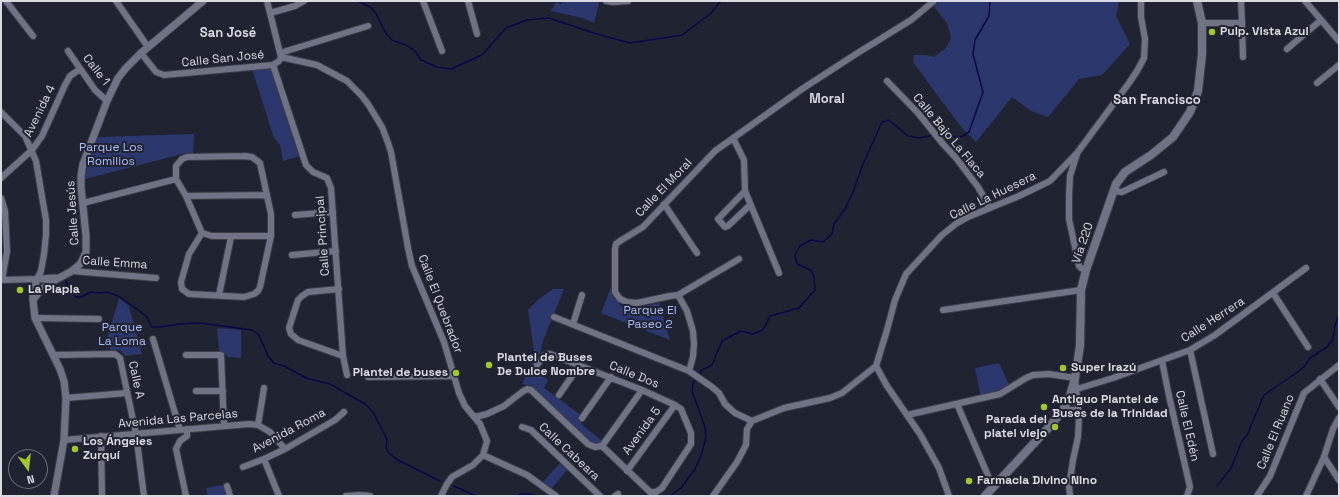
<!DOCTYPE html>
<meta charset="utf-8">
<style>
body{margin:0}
#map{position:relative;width:1340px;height:497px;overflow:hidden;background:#202432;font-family:"Space Grotesk",sans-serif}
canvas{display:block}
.frame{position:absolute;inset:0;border:2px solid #d8dae4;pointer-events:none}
.north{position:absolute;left:8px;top:449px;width:40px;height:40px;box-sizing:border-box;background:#202432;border:1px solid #6a6d79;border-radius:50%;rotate:165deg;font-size:11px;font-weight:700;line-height:16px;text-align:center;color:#d8dae4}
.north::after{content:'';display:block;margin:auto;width:14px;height:18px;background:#a3c927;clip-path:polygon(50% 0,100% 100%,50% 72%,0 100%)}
</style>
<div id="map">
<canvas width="1340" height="497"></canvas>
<div class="frame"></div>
<div class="north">N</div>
</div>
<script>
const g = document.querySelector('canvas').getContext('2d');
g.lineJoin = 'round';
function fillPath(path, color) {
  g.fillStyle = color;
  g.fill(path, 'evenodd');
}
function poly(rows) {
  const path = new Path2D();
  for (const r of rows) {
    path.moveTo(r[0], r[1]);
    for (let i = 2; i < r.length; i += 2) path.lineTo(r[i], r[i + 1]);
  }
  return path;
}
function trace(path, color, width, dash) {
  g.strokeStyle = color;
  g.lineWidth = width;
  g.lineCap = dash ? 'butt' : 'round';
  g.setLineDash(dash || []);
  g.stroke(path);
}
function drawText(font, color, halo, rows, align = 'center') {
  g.font = font + ' "Space Grotesk",sans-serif';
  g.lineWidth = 4;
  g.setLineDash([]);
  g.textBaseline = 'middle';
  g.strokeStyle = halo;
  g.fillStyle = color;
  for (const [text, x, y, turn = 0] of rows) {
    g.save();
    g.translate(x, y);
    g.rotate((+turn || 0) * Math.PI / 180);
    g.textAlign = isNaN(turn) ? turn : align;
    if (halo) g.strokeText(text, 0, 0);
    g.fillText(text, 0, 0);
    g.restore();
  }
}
fillPath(poly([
 [563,1,595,1,599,3,594,23,582,18,551,11,556,2,561,4],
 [940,1,1119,1,1116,16,1130,44,1102,75,1079,79,1048,117,1031,111,1012,97,976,142,961,127,913,62,914,55,926,55,934,57,946,48,951,38,947,23,934,7],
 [271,68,300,156,283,161,280,145,274,138,252,69],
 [194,134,193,154,186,153,85,179,88,164,97,137],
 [611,287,614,298,620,305,632,309,659,303,670,340,601,313],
 [553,289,564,289,543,341,540,354,534,364,548,381,544,388,585,418,581,424,602,441,599,444,595,445,588,442,529,385,522,384,535,358,528,310,539,299],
 [119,298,129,306,142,354,125,356,120,350,110,350,108,335],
 [217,328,241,330,241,358,228,357,224,353,219,352],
 [999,363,1009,385,1001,391,981,397,975,368],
 [561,462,568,469,552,488,543,482],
 [223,485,227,496,208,496,206,488]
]), '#2c376d');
trace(poly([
 [358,1,370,7,376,13,385,32,392,40,406,45,415,51,421,60,437,67,451,69,482,55,506,28,527,20,549,18,597,34,630,43,682,35,710,14,721,1],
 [939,135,961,137,969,132,983,92,973,54,975,40,989,16,990,1],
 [66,281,69,289,76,297,81,297,91,292,100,293,107,292,118,296,141,312,146,316,152,327,160,327,179,324,200,323,252,330,259,335,268,356,274,363,284,366,306,378,330,384,365,404,373,412,384,433,387,440,386,447,388,452,396,459,440,481],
 [699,375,702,370,712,365,722,341,741,331,753,334,763,330,770,316,799,308,815,290,814,277,811,270,797,264,795,255,800,246,811,240,823,242,832,234,834,224,845,209,853,192,863,164,882,122,889,120,908,136,919,138,934,135],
 [454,486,476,496],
 [1217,486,1231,468,1242,441,1247,435,1264,395,1296,373,1304,367,1310,358,1327,347,1333,339,1335,325,1339,315],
 [517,496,520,494,528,494,537,496],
 [670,496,681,488,695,469,701,456,706,437,705,427,692,391,693,383,697,378]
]), '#0b0648', 1.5);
const minor = poly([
 [6,1,33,36],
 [116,1,148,47],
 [423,1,442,51],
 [468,1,477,34],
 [606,1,613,2,628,1],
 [1305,1,1339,41],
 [270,13,295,6,304,1],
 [1202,23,1242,23,1241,1],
 [1242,23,1243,57],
 [1287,49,1321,20],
 [68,51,95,90,107,101],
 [141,53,156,72,164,75,273,65,279,61,281,57,267,1],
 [280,53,368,26],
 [281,57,317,65,347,81,361,95,368,104,382,127,387,140,391,152,408,248,412,266,444,342,459,393,465,406,480,424,487,441,483,455,473,465,452,477,447,484,441,496],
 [273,65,306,165,313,172,327,178,331,188,343,356,347,375],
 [887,81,918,113,943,144,956,158,978,187,990,208],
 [1317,83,1339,65],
 [1,112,25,136,36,161,46,220,46,235,44,254,41,271,37,279,1,280],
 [733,138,744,160,745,191,779,273],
 [1077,154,1070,176,1069,196,1069,219,1079,266,1081,268,1086,270],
 [244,156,252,157,260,163,271,214,271,236,260,287,258,291,254,294,244,297,189,294,182,289,181,282,189,254,202,233,186,196,176,179,176,166,182,159,187,157,244,156],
 [1,178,32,150,42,136,65,85,70,76,80,69],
 [745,191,718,219,725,227,728,226,750,205],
 [1113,191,1122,192,1164,172],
 [186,196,267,195],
 [1,198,5,211,7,251,2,280],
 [83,203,176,179],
 [664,204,697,253],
 [295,215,333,212],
 [202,233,212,236,271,236],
 [292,255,336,251],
 [72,271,156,278],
 [339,289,308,292,302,296,298,300,289,328,291,334,298,340,343,356],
 [1273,293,1308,347],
 [219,295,231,237],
 [678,295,739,259],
 [943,310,1081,290],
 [554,317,689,371],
 [35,318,99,319],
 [573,324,582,295],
 [153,339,180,430],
 [1190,350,1213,454],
 [53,355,115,354,120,358,136,434,144,496],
 [186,355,221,355,224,426],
 [1162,361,1169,396,1190,487,1187,496],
 [876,366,887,386,920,434,939,468,949,496],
 [368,377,454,376],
 [1320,379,1339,407],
 [1077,389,1113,378,1190,350,1215,335,1306,268],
 [196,391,223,391],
 [559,395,579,366],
 [66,398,127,393],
 [957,404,993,487],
 [1063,410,1073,410,1079,417],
 [907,415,1000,394,1026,378,1033,375,1049,374,1075,378,1079,417,1078,437,1073,460,1069,486,1070,496],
 [475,417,487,414,504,406,522,392,527,389,531,390,588,444,595,447,602,446,650,492,656,492,662,488,691,444,691,433,681,409,675,405,642,390,550,354,547,354,543,356,537,365],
 [582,418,611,377],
 [752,421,735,413,725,404,719,393,712,387,689,371,693,357,694,344,693,331,687,311,678,295,670,296,637,303,627,302,620,299,615,292,615,249,616,244,620,241,643,227,715,151,802,89,856,54,911,20,934,1],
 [258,425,264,388],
 [522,427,531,430,600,496],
 [101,436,102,496],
 [64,440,249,424,258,425,270,432,285,449],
 [602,446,642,390],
 [483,455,527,475,556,496],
 [1324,457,1339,480],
 [264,459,279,496],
 [243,467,264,459,285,449,335,420,344,412],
 [627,471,675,405],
 [227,486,230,496],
 [186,496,176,449,180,441,187,436,187,429],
 [346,496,359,495,370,496],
 [615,496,618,494],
 [713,496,737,462,746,445,747,429,752,421,784,408,830,398,842,393,876,366,887,330,895,300,906,274,942,235,957,223,968,217,1019,196,1050,181,1077,153,1129,83,1137,71,1144,58,1145,39,1141,17,1141,1],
 [1257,496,1270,476,1304,393,1339,365],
 [1306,496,1324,457,1333,429,1339,418]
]);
const tertiary = poly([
 [33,300,39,292,48,284,72,271,78,266,81,263,86,252,86,236,81,187,81,176,83,164,107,101,118,78,126,68,141,53,203,1],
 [54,496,64,440,66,398,64,381,60,369,35,318,33,300,33,292,37,279,56,278]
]);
const secondary = poly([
 [985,496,1050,426,1063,410,1070,396,1075,378,1080,346,1081,290,1086,270,1116,184,1125,172,1151,155,1173,137,1190,112,1198,91,1202,54,1202,23,1197,1]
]);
trace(minor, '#3b3e4a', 8);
trace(tertiary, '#3b3e4a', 9);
trace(secondary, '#3b3e4a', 10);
trace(minor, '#6f7384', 6);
trace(tertiary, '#6f7384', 7);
trace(secondary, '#6f7384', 8);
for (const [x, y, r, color] of [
 [1212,32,4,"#a3c927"],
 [20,290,4,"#a3c927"],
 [489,365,4,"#a3c927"],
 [1063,368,4,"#a3c927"],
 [456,373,4,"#a3c927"],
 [1044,407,4,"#a3c927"],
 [1055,427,4,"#a3c927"],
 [75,449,4,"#a3c927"],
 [969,481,4,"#a3c927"]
]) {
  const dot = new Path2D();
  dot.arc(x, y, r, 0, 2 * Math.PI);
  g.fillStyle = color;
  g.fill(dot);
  trace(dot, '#202432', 1.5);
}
drawText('bold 12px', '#d8dae4', '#202432', [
 ["Pulp. Vista Azul",1220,32],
 ["La Piapia",28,290],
 ["Plantel de Buses",497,358],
 ["De Dulce Nombre",497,372],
 ["Super Irazú",1071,368],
 ["Plantel de buses",448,373,"right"],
 ["Antiguo Plantel de",1052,400],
 ["Buses de la Trinidad",1052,414],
 ["Parada del",1047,420,"right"],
 ["platel viejo",1047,434,"right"],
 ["Los Ángeles",83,442],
 ["Zurquí",83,456],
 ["Farmacia Divino Nino",977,481]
], 'left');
drawText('12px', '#d8dae4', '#202432', [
 ["Calle San José",223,59,-6],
 ["Calle 1",96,70,52],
 ["Avenida 4",40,111,-64],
 ["Calle Bajo La Flaca",949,136,50],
 ["Calle El Moral",664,188,-46],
 ["Calle La Huesera",993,196,-26],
 ["Calle Jesús",73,213,-94],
 ["Calle Principal",323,236,-94],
 ["Vía 220",1083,243,-71],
 ["Calle Emma",115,263,4],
 ["Calle El Quebrador",440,304,69],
 ["Calle Herrera",1213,320,-33],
 ["Calle Dos",634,375,22],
 ["Calle A",136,380,78],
 ["Avenida Las Parcelas",178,419,-5],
 ["Calle El Edén",1187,426,77],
 ["Avenida Roma",289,431,-28],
 ["Avenida 5",642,431,-54],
 ["Calle El Ruano",1276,432,-68],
 ["Calle Cabeara",569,452,43]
]);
drawText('12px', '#adbdf8', '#202432', [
 ["Parque Los",111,148],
 ["Romilios",111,162],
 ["Parque El",650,311],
 ["Paseo 2",650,325],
 ["Parque",122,328],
 ["La Loma",122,342]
]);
drawText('bold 13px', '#d8dae4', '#202432', [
 ["San José",228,33],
 ["Moral",827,99],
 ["San Francisco",1157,100]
]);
</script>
